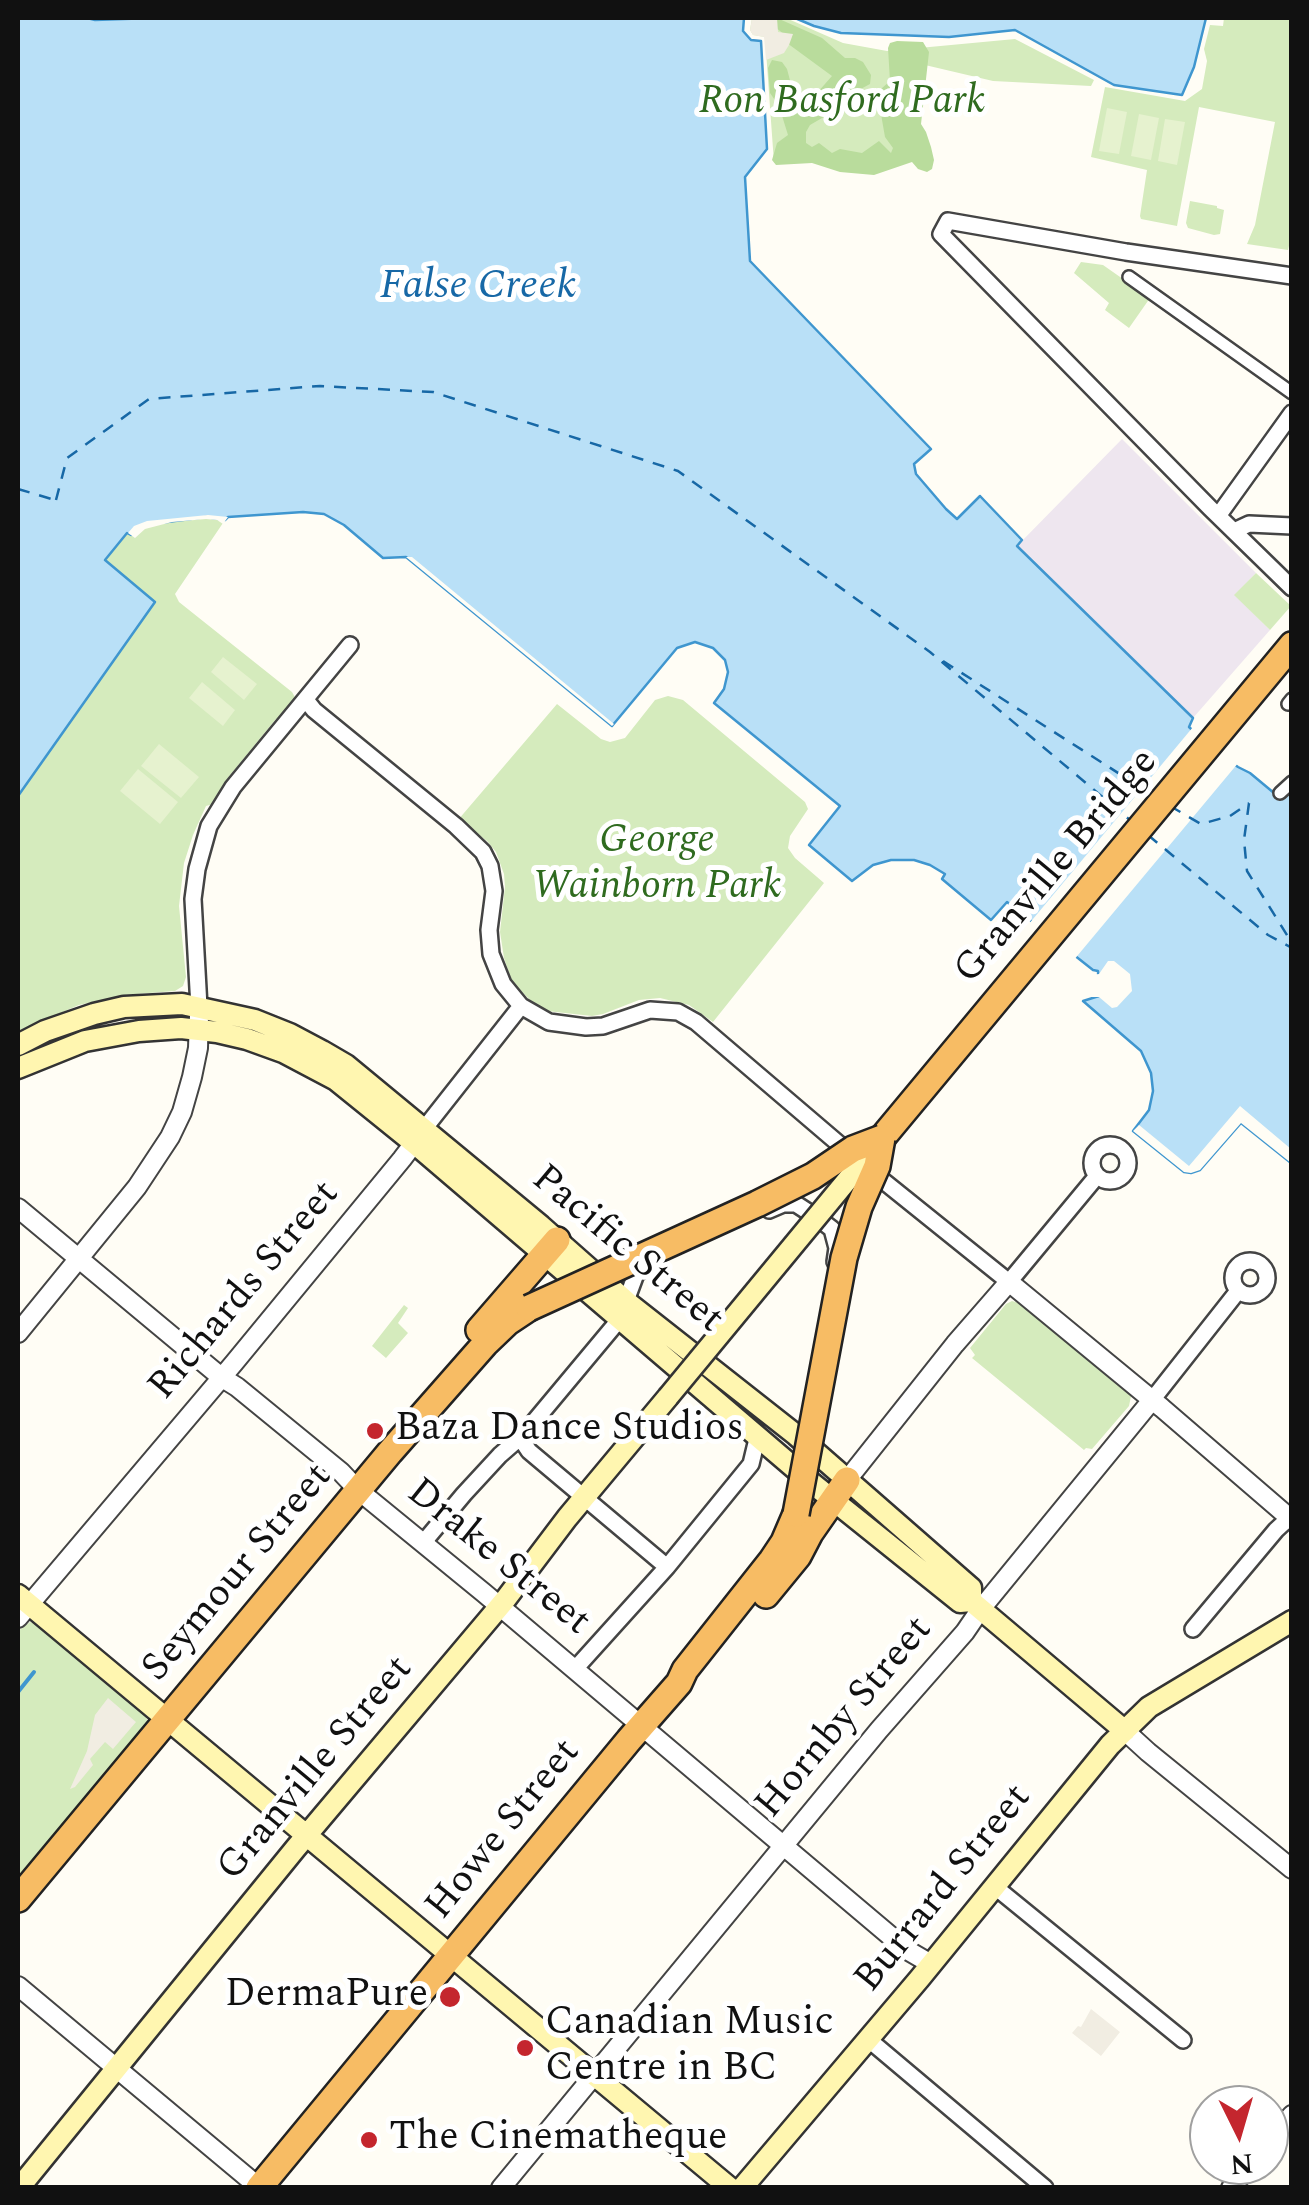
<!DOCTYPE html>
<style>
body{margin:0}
#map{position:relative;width:1309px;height:2205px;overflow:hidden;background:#fffdf5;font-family:Spectral,serif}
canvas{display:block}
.frame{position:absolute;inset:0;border:20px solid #111;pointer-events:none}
.north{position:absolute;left:1189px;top:2085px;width:100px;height:100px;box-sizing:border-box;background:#fff;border:2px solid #a0a0a0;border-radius:50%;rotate:175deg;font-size:28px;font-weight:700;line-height:40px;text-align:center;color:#111}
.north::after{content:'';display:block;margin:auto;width:35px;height:45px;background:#c4262e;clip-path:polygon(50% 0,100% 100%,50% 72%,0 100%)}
</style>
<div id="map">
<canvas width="1309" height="2205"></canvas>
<div class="frame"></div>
<div class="north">N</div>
</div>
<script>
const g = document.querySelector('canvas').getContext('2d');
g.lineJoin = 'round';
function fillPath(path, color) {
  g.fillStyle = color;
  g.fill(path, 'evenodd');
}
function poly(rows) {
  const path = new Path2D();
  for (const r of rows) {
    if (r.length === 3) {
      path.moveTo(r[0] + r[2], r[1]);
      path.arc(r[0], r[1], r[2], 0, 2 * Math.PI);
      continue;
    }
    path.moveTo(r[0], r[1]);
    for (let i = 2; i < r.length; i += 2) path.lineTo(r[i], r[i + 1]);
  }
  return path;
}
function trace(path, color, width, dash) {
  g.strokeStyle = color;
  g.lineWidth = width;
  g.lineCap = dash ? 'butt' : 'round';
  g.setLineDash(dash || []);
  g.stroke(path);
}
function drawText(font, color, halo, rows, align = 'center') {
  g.font = font + ' Spectral,serif';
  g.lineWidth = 10;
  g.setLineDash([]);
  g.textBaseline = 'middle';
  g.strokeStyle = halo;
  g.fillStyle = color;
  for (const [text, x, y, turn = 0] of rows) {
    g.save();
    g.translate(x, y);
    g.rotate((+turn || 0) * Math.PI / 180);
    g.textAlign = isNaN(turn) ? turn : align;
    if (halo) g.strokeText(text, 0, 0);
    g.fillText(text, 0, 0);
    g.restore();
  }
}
fillPath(poly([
 [1122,439,1256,573,1235,595,1270,630,1193,718,1017,546]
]), '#eee6ef');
fillPath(poly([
 [752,18,786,18,843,43,887,51,1015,39,1094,80,1091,86,993,81,925,65,896,159,815,159,774,163,765,37,753,35,750,30],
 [1224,18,1291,18,1292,233,1288,250,1247,244,1255,225,1275,122,1199,107,1177,226,1141,219,1140,216,1147,170,1091,157,1105,87,1185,101,1202,89,1207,61,1204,49,1210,25,1223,26],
 [1190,201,1217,206,1217,208,1224,210,1220,234,1214,235,1188,228,1186,223],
 [1081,262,1103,265,1150,298,1129,328,1105,310,1109,303,1074,273],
 [206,517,225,520,175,594,179,602,292,692,296,699,280,718,276,719,227,779,226,784,213,804,206,806,193,835,184,863,179,906,186,977,183,986,175,991,124,995,79,1005,18,1031,18,797,154,602,105,560,128,533,143,525],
 [1256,573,1291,606,1270,630,1234,595],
 [668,696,683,700,805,802,808,809,790,836,788,848,795,858,824,883,713,1022,689,1005,660,998,639,1000,603,1014,592,1016,547,1011,530,1000,512,982,504,958,500,932,505,887,504,874,496,852,487,841,458,820,557,704,601,739,610,742,625,738,655,700],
 [1012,1301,1019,1303,1131,1396,1129,1406,1092,1449,1086,1448,1084,1450,972,1358,975,1355,970,1348,1006,1304],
 [404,1305,408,1308,398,1323,408,1333,386,1358,372,1346],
 [30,1622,35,1624,145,1715,148,1722,18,1881,18,1631]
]), '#d5ebbd');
fillPath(poly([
 [777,18,822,38,845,58,855,58,863,62,871,75,870,84,844,98,834,111,810,125,806,132,806,143,812,147,819,143,832,153,840,149,862,153,879,141,891,153,893,148,885,137,878,97,881,89,890,81,888,48,890,43,897,41,923,42,929,52,921,124,926,132,931,147,934,160,932,169,927,172,918,169,912,162,874,175,840,172,812,163,776,165,772,160,777,143,788,135,779,106,770,93,768,68,772,60,782,62,787,69,796,103,799,106,817,93,832,76,787,43,785,35,775,27]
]), '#b9dc9c');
fillPath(poly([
 [1107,108,1127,112,1119,154,1099,151],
 [1139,114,1159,118,1151,160,1131,156],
 [1165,119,1185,122,1177,165,1158,161],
 [223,657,257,684,244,700,211,672],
 [202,682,235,710,223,726,189,698],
 [159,744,199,777,181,798,141,766],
 [138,769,178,802,160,824,120,791]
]), '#e6f2cf');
fillPath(poly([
 [752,18,777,18,778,32,793,34,789,45,784,53,766,60,764,37,753,35,750,30],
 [108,1698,136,1722,113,1749,105,1742,90,1759,93,1765,75,1787,70,1789,87,1751,95,1715],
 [1091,2009,1120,2032,1101,2056,1072,2033,1078,2026,1081,2027]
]), '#f1ede2');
const water = poly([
 [18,18,87,18,95,20,153,18,744,18,743,31,751,40,761,41,767,149,745,177,750,261,931,449,914,464,916,474,946,509,957,519,980,496,1022,540,1017,546,1193,718,1189,727,1208,745,1238,767,1250,773,1280,798,1291,788,1291,1163,1241,1123,1200,1170,1191,1173,1184,1172,1133,1131,1149,1110,1153,1091,1151,1073,1141,1051,1083,1001,1099,996,1098,971,1093,970,1007,902,991,920,942,879,945,874,930,865,914,860,891,860,873,865,852,881,809,845,840,806,714,703,724,689,728,672,725,660,713,648,695,642,677,648,612,726,406,557,383,558,344,525,324,514,303,512,228,517,225,520,206,517,144,525,131,535,127,533,105,560,155,602,18,796,18,18],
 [795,18,1206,18,1194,67,1182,95,1114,85,1015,30,949,37,841,33,814,26,795,18]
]);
fillPath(water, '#b9e0f7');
trace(water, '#3f96cf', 2.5);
fillPath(poly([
 [208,515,228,517,223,524,217,520,206,519,172,522,145,529,135,538,128,533,134,526,147,521],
 [406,557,412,557,614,724,612,726],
 [1198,721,1195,726,1239,762,1073,961,1028,925],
 [1108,961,1114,961,1130,974,1132,991,1117,1007,1112,1008,1099,997,1089,997,1089,992,1094,992,1094,975,1091,975,1099,974],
 [1240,1106,1291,1149,1291,1163,1241,1123,1200,1170,1191,1173,1184,1172,1133,1131,1139,1125,1189,1166]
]), '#fffdf5');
trace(poly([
 [18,1692,34,1672]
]), '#3f96cf', 4);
trace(poly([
 [18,489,55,500],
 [56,500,67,458,149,399,320,386,433,392,678,471,930,652,1130,820],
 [943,661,1151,794],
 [1249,803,1244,840,1247,871,1292,943],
 [1170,806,1201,824,1230,816,1249,803],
 [1148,835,1268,935,1292,948]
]), '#1768a6', 2.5, [12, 10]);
const pedestrian = poly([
 [1129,277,1292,393],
 [1288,704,1292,699],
 [1280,793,1292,782]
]);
const minor = poly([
 [1292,276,1126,252,948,221,941,234,1210,508,1292,588],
 [1218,516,1292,413],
 [1234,531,1249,524,1292,526],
 [306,700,314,710,456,826,483,852,490,866,494,891,489,930,491,954,503,984,521,1006,549,1022,586,1027,603,1026,650,1010,678,1012,696,1022,853,1156],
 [199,1007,193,899,197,869,209,826,233,787,350,645],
 [424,1129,521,1006],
 [1110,1163,18],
 [871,1171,1009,1282,1097,1176],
 [769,1210,783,1204,796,1204,819,1219,832,1229,837,1248,835,1262],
 [1250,1278,17],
 [1152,1400,1238,1291],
 [523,1435,525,1445,529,1451,667,1567],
 [426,1545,428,1537,464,1494,500,1455,523,1435,619,1320,636,1274,652,1263],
 [1193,1629,1276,1530,1289,1518],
 [575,1669,667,1567,751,1464,757,1439,756,1435],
 [994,1886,1183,2040],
 [868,2039,1045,2188]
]);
const tertiary = poly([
 [18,1208,221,1377,237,1387,341,1472,358,1490,484,1593,907,1950,931,1964],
 [18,1333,137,1187,170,1137,182,1112,192,1077,198,1048,199,1016],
 [847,1480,955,1344,1009,1282,1162,1408,1292,1520],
 [18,1618,234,1363,402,1159,421,1134],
 [1125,1731,1148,1752,1292,1869],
 [18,1986,260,2188],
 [1269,2141,1292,2115],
 [501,2188,879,1730,965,1632,980,1610,1152,1400],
 [1231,2188,1250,2165]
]);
const secondary = poly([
 [18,1045,45,1031,94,1014,124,1007,182,1004,255,1020,290,1034,322,1051,346,1065,541,1226,627,1302,796,1435,971,1588,971,1601],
 [18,1068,85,1041,139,1031,181,1028,217,1032,247,1039,283,1052,336,1080,414,1143,813,1484,960,1602,971,1601,1125,1731],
 [18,1595,730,2188],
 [19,2188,295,1849,505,1600,567,1518,668,1397],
 [742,2188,920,1978,1110,1745,1149,1707,1292,1621]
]);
const trunk = poly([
 [882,1138,1292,645],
 [479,1330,557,1240],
 [766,1595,798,1556,810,1533,847,1480],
 [18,1899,390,1452,485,1344,508,1322,529,1308],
 [259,2188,629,1740,679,1683,685,1670,772,1560,784,1542,796,1514]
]);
trace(pedestrian, '#444', 16);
trace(minor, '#444', 20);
trace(tertiary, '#444', 22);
trace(secondary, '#333', 25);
trace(trunk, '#222', 30);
trace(pedestrian, '#fff', 11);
trace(minor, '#fff', 15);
trace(tertiary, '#fff', 18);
trace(secondary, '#fff6b0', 20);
trace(trunk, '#f7bc64', 25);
const secondaryBridge = poly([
 [668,1397,882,1138]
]);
const trunkBridge = poly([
 [529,1308,757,1204,813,1176,853,1149,882,1138],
 [796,1514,844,1258,859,1207,877,1166,882,1138]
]);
trace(secondaryBridge, '#333', 25, []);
trace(trunkBridge, '#222', 30, []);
trace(secondaryBridge, '#fff6b0', 20);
trace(trunkBridge, '#f7bc64', 25);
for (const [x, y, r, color] of [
 [375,1431,10,"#c4262e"],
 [450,1997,12,"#c4262e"],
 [525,2048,10,"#c4262e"],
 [369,2140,10,"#c4262e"]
]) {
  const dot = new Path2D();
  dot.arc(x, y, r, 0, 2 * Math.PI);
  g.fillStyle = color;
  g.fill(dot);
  trace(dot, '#fff', 4);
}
drawText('italic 40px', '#2f6b1f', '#fff', [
 ["Ron Basford Park",842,104],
 ["George",657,843],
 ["Wainborn Park",657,889]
]);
drawText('40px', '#111', '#fff', [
 ["Granville Bridge",1058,868,-50],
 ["Pacific Street",626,1251,40],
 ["Richards Street",246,1292,-50],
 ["Drake Street",497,1559,39],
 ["Seymour Street",239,1574,-50],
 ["Hornby Street",846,1719,-50],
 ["Granville Street",317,1770,-50],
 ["Howe Street",505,1831,-51],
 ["Burrard Street",945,1890,-51]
]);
drawText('40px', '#111', '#fff', [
 ["Baza Dance Studios",395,1431],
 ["DermaPure",428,1997,"right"],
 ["Canadian Music",545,2025],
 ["Centre in BC",545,2071],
 ["The Cinematheque",389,2140]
], 'left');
drawText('italic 42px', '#1768a6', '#fff', [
 ["False Creek",478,289]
]);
</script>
